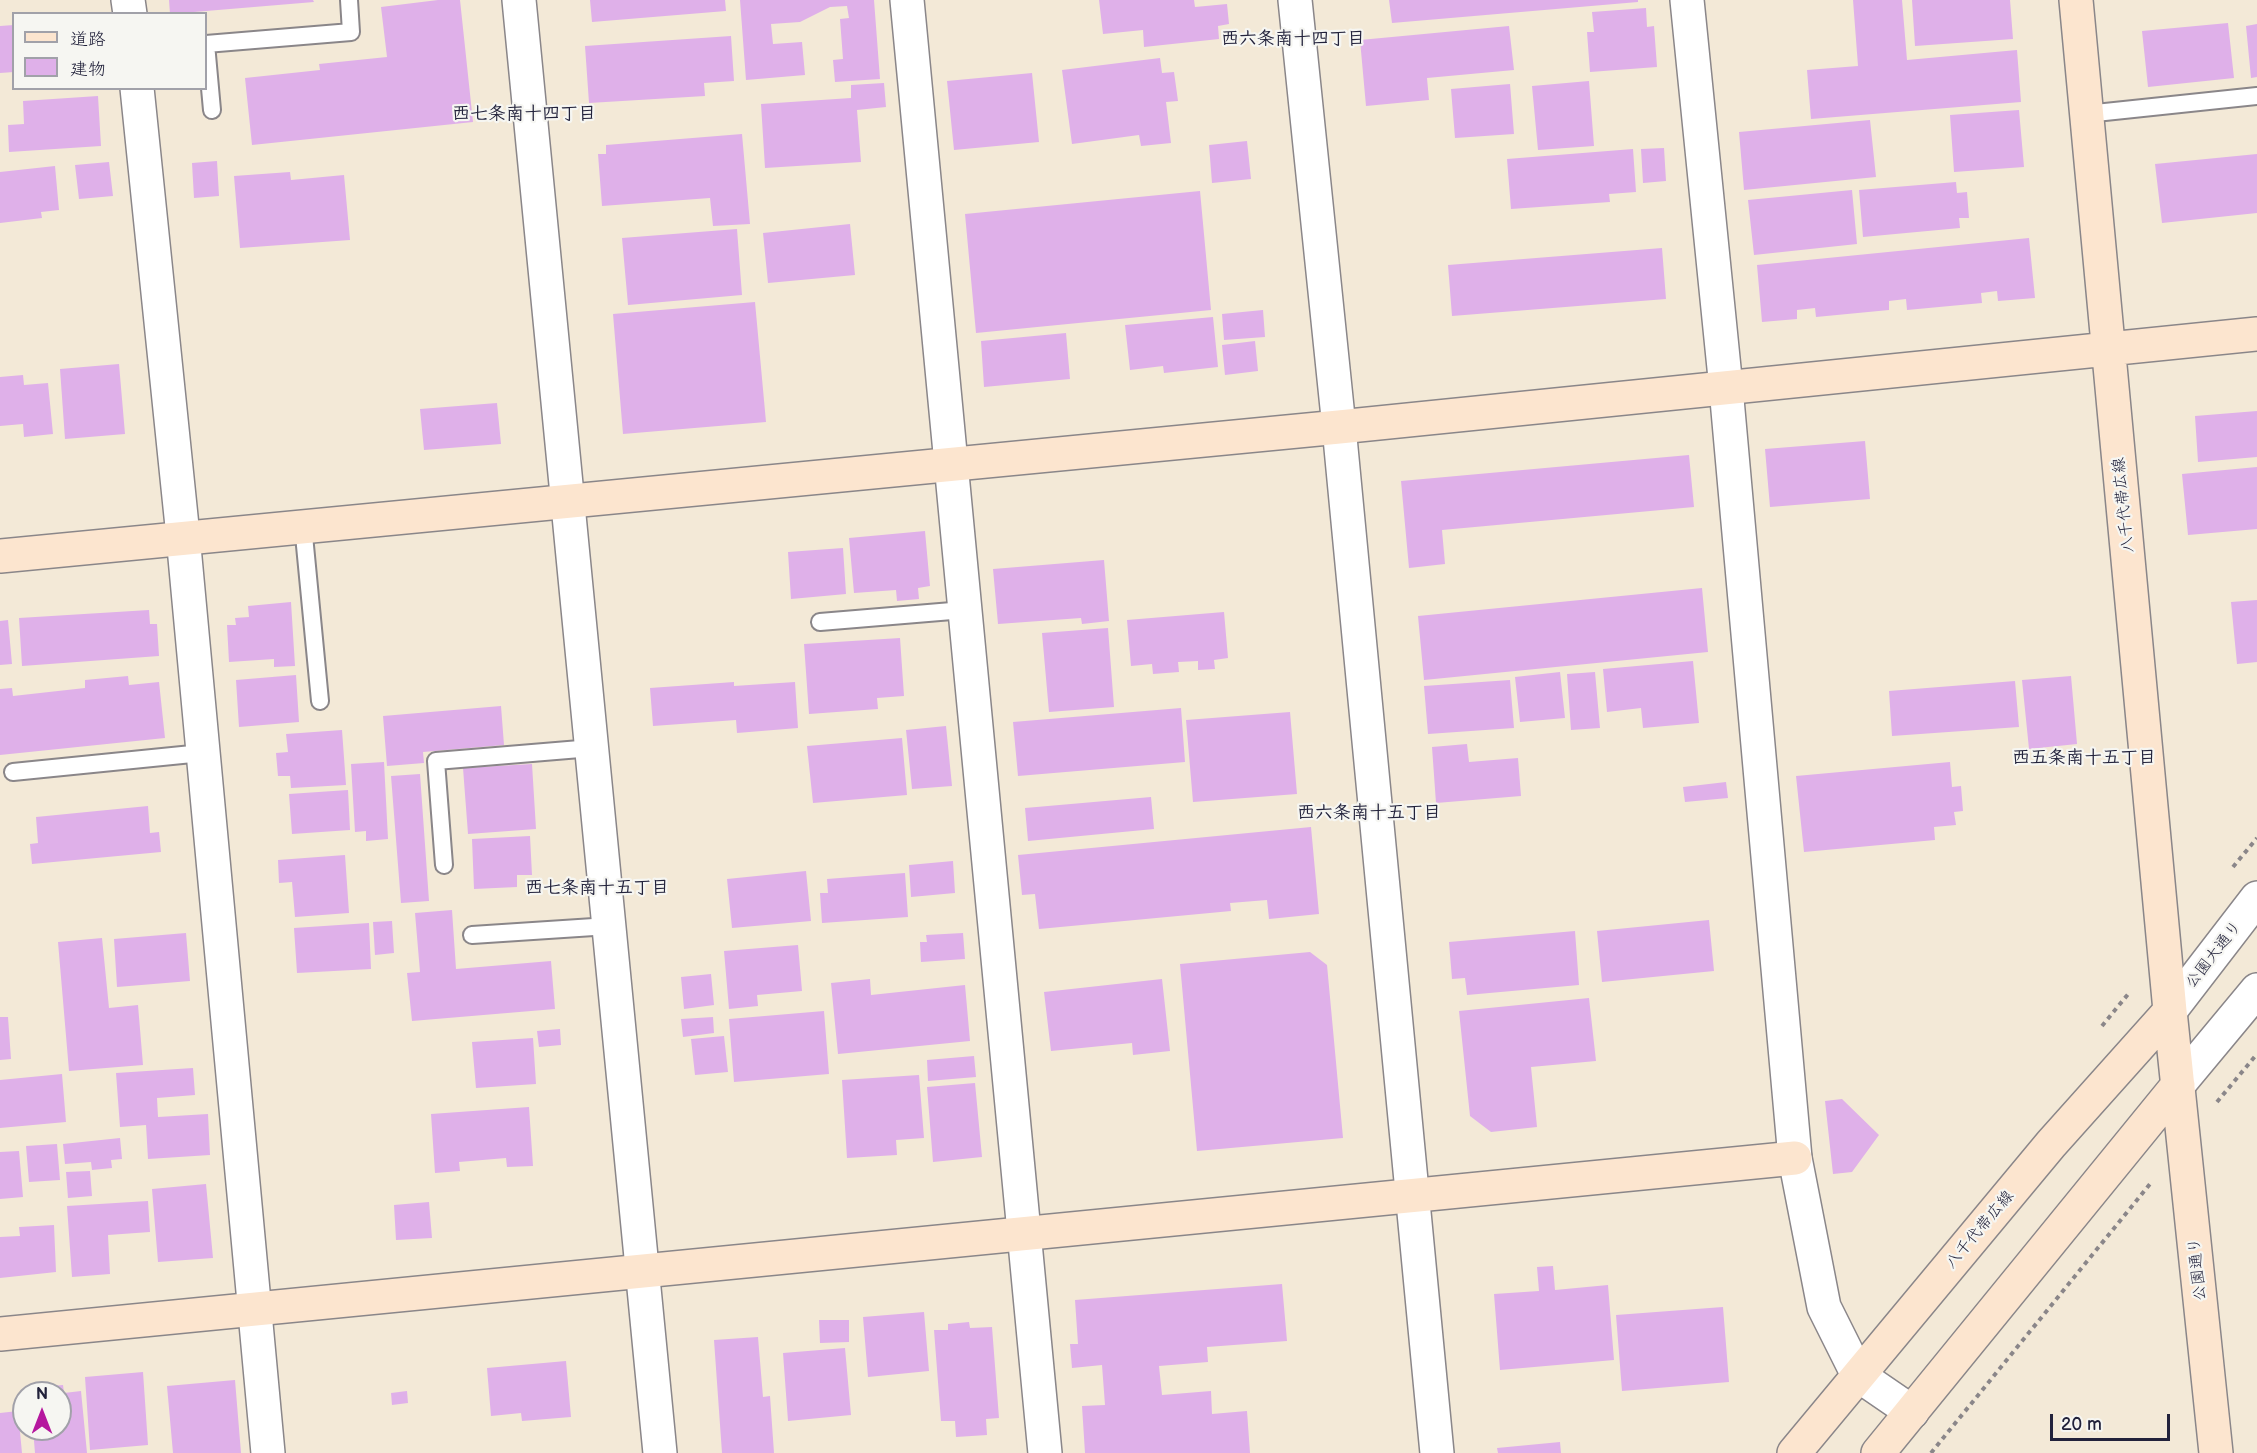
<!DOCTYPE html>
<meta charset="utf-8">
<style>
body{margin:0}
#map{position:relative;width:2257px;height:1453px;overflow:hidden;background:#f3e9d7;font-family:"Balsamiq Sans","Klee One",sans-serif}
canvas{display:block}
.legend{position:absolute;left:12px;top:12px;width:195px;height:78px;box-sizing:border-box;background:#f6f6f2;border:2px solid #a1a1a9;margin:0;padding:8px 10px;list-style:none;font-size:18px;color:#22223b}
.legend li{display:flex;align-items:center;gap:12px;height:30px}
.legend b{width:30px;border:2px solid #a1a1a9}
.north{position:absolute;left:12px;top:1381px;width:60px;height:60px;box-sizing:border-box;background:#f6f6f2;border:2px solid #a1a1a9;border-radius:50%;rotate:0deg;font-size:16px;font-weight:700;line-height:24px;text-align:center;color:#22223b}
.north::after{content:'';display:block;margin:auto;width:21px;height:27px;background:#b5179e;clip-path:polygon(50% 0,100% 100%,50% 72%,0 100%)}
.scale{position:absolute;left:2050px;top:1414px;width:120px;height:27px;box-sizing:border-box;border:3px solid #22223b;border-top:0;padding-left:8px;font-size:18px;line-height:21px;white-space:nowrap;color:#22223b;-webkit-text-stroke:4px #f6f6f2;paint-order:stroke}
</style>
<div id="map">
<canvas width="2257" height="1453"></canvas>
<ul class="legend">
<li><b style="height:8px;background:#fce5cf"></b>道路</li>
<li><b style="height:16px;background:#dfb0e9"></b>建物</li>
</ul>
<div class="north">N</div>
<div class="scale">20 m</div>
</div>
<script>
const g = document.querySelector('canvas').getContext('2d');
g.lineJoin = 'round';
function fillPath(path, color) {
  g.fillStyle = color;
  g.fill(path, 'evenodd');
}
function poly(rows) {
  const path = new Path2D();
  for (const r of rows) {
    path.moveTo(r[0], r[1]);
    for (let i = 2; i < r.length; i += 2) path.lineTo(r[i], r[i + 1]);
  }
  return path;
}
function trace(path, color, width, dash) {
  g.strokeStyle = color;
  g.lineWidth = width;
  g.lineCap = dash ? 'butt' : 'round';
  g.setLineDash(dash || []);
  g.stroke(path);
}
function drawText(font, color, halo, rows, align = 'center') {
  g.font = font + ' "Balsamiq Sans","Klee One",sans-serif';
  g.lineWidth = 4.5;
  g.setLineDash([]);
  g.textBaseline = 'middle';
  g.strokeStyle = halo;
  g.fillStyle = color;
  for (const [text, x, y, turn = 0] of rows) {
    g.save();
    g.translate(x, y);
    g.rotate((+turn || 0) * Math.PI / 180);
    g.textAlign = isNaN(turn) ? turn : align;
    if (halo) g.strokeText(text, 0, 0);
    g.fillText(text, 0, 0);
    g.restore();
  }
}
fillPath(poly([
 [169,0,313,0,314,2,170,14],
 [438,0,460,0,473,122,252,145,245,78,320,70,319,64,387,57,381,7],
 [590,0,725,0,726,11,592,22],
 [740,0,874,0,880,79,835,82,833,60,843,59,840,19,849,18,847,6,830,7,800,22,771,24,773,44,802,42,805,75,746,80],
 [1099,0,1194,0,1195,7,1227,4,1229,24,1218,26,1219,39,1144,47,1143,30,1103,34],
 [1389,0,1638,0,1638,2,1392,23],
 [1853,0,1902,0,1907,60,2017,50,2021,102,1811,119,1807,70,1858,66],
 [1912,0,2010,0,2013,39,1915,46],
 [1646,8,1647,27,1654,26,1657,67,1590,72,1587,32,1594,32,1592,12],
 [2228,23,2234,78,2148,87,2142,31],
 [2257,24,2257,77,2251,78,2246,26],
 [14,25,14,72,0,73,0,26],
 [1509,26,1514,70,1427,78,1429,100,1366,106,1360,40],
 [731,36,734,81,704,83,705,96,589,103,585,46],
 [1160,58,1162,73,1174,72,1178,101,1166,102,1171,143,1141,146,1139,135,1072,144,1062,70],
 [1032,73,1039,142,954,150,947,81],
 [1589,81,1594,146,1538,150,1532,86],
 [884,83,886,107,857,110,861,162,765,168,761,104,851,98,851,85],
 [1510,84,1514,134,1455,138,1451,89],
 [98,96,101,146,9,152,8,125,24,124,23,101],
 [2019,110,2024,167,1954,172,1950,115],
 [1870,120,1876,177,1744,190,1739,132],
 [742,134,750,224,713,226,710,198,602,206,598,154,606,154,606,145],
 [1247,141,1251,179,1212,183,1209,145],
 [1664,148,1666,181,1643,183,1641,149],
 [1633,149,1636,192,1609,194,1610,202,1511,209,1507,159],
 [2257,154,2257,213,2162,223,2155,164],
 [217,161,219,196,194,198,192,163],
 [109,162,113,196,79,199,75,165],
 [55,166,59,210,41,212,42,218,0,223,0,172],
 [290,172,291,180,344,175,350,240,240,248,234,176],
 [1956,182,1957,193,1967,192,1969,218,1959,218,1960,228,1863,237,1859,190],
 [1852,190,1857,244,1754,255,1748,200],
 [1200,191,1211,310,976,333,965,214],
 [850,224,855,275,768,283,763,233],
 [737,229,742,295,628,305,622,238],
 [2029,238,2035,298,1998,301,1997,291,1981,293,1982,303,1907,310,1906,299,1889,301,1889,310,1816,317,1815,308,1797,310,1797,319,1762,322,1757,265],
 [1662,248,1666,299,1452,316,1448,265],
 [755,302,766,422,623,434,613,314],
 [1263,310,1265,337,1224,340,1222,314],
 [1213,317,1218,367,1164,373,1163,366,1130,370,1125,325],
 [1066,333,1070,379,984,387,981,341],
 [1255,341,1258,371,1225,375,1222,345],
 [119,364,125,434,65,439,60,369],
 [23,375,24,385,48,383,53,434,24,437,23,424,0,426,0,377],
 [497,403,501,444,424,450,420,409],
 [2257,411,2257,457,2198,462,2195,416],
 [1865,441,1870,499,1770,507,1765,449],
 [1689,455,1694,507,1442,530,1445,564,1409,568,1401,481],
 [2257,467,2257,529,2188,535,2182,474],
 [925,531,930,586,918,588,919,599,897,601,896,590,854,593,849,538],
 [843,548,846,594,791,599,788,552],
 [1104,560,1109,621,1082,624,1081,618,998,624,993,569],
 [1702,588,1708,652,1424,680,1418,616],
 [2257,600,2257,662,2237,664,2231,602],
 [291,602,295,666,274,667,274,659,229,662,227,625,236,625,235,618,249,617,248,606],
 [149,610,150,624,157,624,159,656,22,666,19,618],
 [1224,612,1228,658,1214,660,1215,669,1198,670,1198,661,1178,662,1179,672,1153,674,1152,664,1131,666,1127,620],
 [8,620,12,664,0,665,0,621],
 [1108,628,1114,707,1049,712,1042,633],
 [900,638,904,696,877,698,878,709,809,714,804,644],
 [1693,661,1699,723,1643,728,1641,708,1607,712,1603,669],
 [1560,672,1565,718,1520,722,1515,677],
 [1595,672,1600,728,1571,730,1567,674],
 [296,675,299,722,239,727,236,680],
 [128,676,129,685,159,682,165,738,0,755,0,689,12,688,13,696,85,688,85,680],
 [2071,676,2077,744,2029,749,2022,680],
 [1510,680,1514,728,1428,734,1424,686],
 [2015,681,2019,727,1892,736,1889,691],
 [734,682,734,686,795,682,798,728,737,733,736,720,653,726,650,688],
 [501,706,504,745,423,752,424,763,387,766,383,716],
 [1181,708,1185,762,1018,776,1013,722],
 [1290,712,1297,794,1193,802,1186,720],
 [946,726,952,786,912,789,906,730],
 [342,730,346,785,291,788,290,776,278,776,276,753,288,752,286,734],
 [902,738,907,795,813,803,807,746],
 [1467,744,1469,762,1518,758,1521,796,1436,803,1432,747],
 [384,762,388,839,366,841,366,831,355,832,351,764],
 [1950,762,1952,787,1961,786,1963,811,1954,812,1956,825,1934,827,1935,840,1804,852,1796,776],
 [532,764,536,829,468,834,463,768],
 [420,774,429,901,401,903,391,776],
 [1726,782,1728,798,1685,802,1683,787],
 [348,790,350,830,292,834,289,794],
 [1151,797,1154,829,1028,841,1025,808],
 [148,806,150,833,159,832,161,852,32,864,30,844,38,843,36,817],
 [1311,827,1319,914,1269,919,1267,900,1230,903,1231,911,1039,929,1035,894,1022,895,1018,855],
 [530,836,532,875,517,875,517,887,474,889,472,839],
 [345,855,349,913,295,917,292,882,279,883,278,860],
 [953,861,955,893,911,897,909,865],
 [806,871,811,921,732,928,727,879],
 [905,873,908,917,822,923,820,893,828,893,827,879],
 [452,910,456,969,551,961,555,1009,412,1021,407,973,420,972,415,913],
 [1709,920,1714,971,1602,982,1597,931],
 [392,921,394,953,375,955,373,922],
 [369,923,371,969,297,973,294,928],
 [1575,931,1579,985,1467,995,1465,978,1452,979,1449,942],
 [186,933,190,981,117,987,114,939],
 [963,933,965,959,921,962,920,942,927,942,926,935],
 [102,938,109,1008,138,1005,143,1065,69,1071,58,942],
 [798,945,802,991,757,995,758,1006,729,1009,724,951],
 [1310,952,1327,965,1343,1138,1197,1151,1180,964],
 [711,974,714,1005,684,1009,681,977],
 [870,979,871,995,965,985,970,1041,838,1054,831,983],
 [1162,979,1170,1051,1133,1055,1132,1043,1051,1051,1044,992],
 [1589,998,1596,1061,1531,1067,1537,1127,1491,1132,1470,1116,1459,1011],
 [824,1011,829,1074,734,1082,729,1019],
 [0,1017,8,1017,11,1059,0,1060],
 [713,1017,714,1033,683,1037,681,1019],
 [560,1029,561,1045,539,1047,537,1031],
 [724,1036,728,1072,695,1075,691,1039],
 [533,1038,536,1084,476,1088,472,1042],
 [974,1056,976,1077,928,1081,927,1060],
 [193,1068,195,1095,157,1098,158,1117,208,1114,210,1155,148,1159,146,1125,120,1127,116,1073],
 [62,1074,66,1122,0,1128,0,1080],
 [919,1075,924,1138,896,1140,897,1155,847,1158,842,1080],
 [975,1083,982,1157,933,1162,927,1087],
 [1842,1099,1879,1135,1852,1172,1833,1174,1825,1101],
 [529,1107,533,1166,507,1167,506,1158,459,1162,460,1171,435,1173,431,1114],
 [120,1138,122,1159,111,1160,112,1168,92,1170,91,1162,65,1164,63,1144],
 [57,1144,60,1180,29,1182,26,1146],
 [19,1151,23,1197,0,1199,0,1152],
 [90,1171,92,1196,68,1198,66,1172],
 [206,1184,213,1258,158,1262,152,1189],
 [148,1201,150,1232,108,1235,110,1274,72,1277,67,1206],
 [429,1202,432,1238,396,1240,394,1205],
 [54,1225,56,1272,0,1278,0,1237,20,1236,19,1227],
 [1553,1266,1555,1290,1608,1285,1614,1360,1500,1370,1494,1294,1539,1291,1537,1267],
 [1282,1284,1287,1341,1207,1347,1208,1362,1159,1366,1162,1395,1211,1391,1212,1414,1247,1411,1250,1453,1085,1453,1082,1406,1105,1405,1102,1365,1072,1368,1070,1344,1078,1344,1075,1300],
 [1723,1307,1729,1382,1622,1391,1616,1315],
 [924,1312,929,1371,868,1377,863,1317],
 [819,1320,849,1320,849,1342,820,1343],
 [969,1322,970,1328,992,1327,999,1418,986,1419,987,1435,956,1437,955,1421,941,1421,934,1330,948,1330,948,1324],
 [758,1337,763,1397,770,1396,774,1453,722,1453,714,1340],
 [845,1348,851,1415,788,1421,783,1353],
 [566,1361,571,1417,522,1421,521,1413,491,1416,487,1368],
 [143,1372,148,1445,90,1450,85,1377],
 [235,1380,241,1453,173,1453,167,1386],
 [63,1385,64,1393,81,1391,87,1453,35,1453,33,1429,60,1429,60,1393,30,1393,29,1388],
 [407,1391,408,1403,392,1405,391,1393],
 [18,1411,22,1453,0,1453,0,1413],
 [1560,1442,1561,1453,1498,1453,1497,1448]
]), '#dfb0e9');
const lane = poly([
 [212,110,206,44,351,32,349,0],
 [2086,114,2257,96],
 [303,525,320,701],
 [820,622,964,610],
 [13,772,202,753],
 [444,865,436,761,592,748],
 [472,935,609,926]
]);
const street = poly([
 [128,0,130,14],
 [519,0,660,1453],
 [907,0,1045,1453],
 [1295,0,1339,427,1437,1453],
 [1687,0,1726,388,1795,1158,1824,1307,1858,1375,1912,1412],
 [137,88,183,536,268,1453],
 [2170,1011,2257,898],
 [2178,1085,2257,990]
]);
const secondary = poly([
 [2076,0,2170,1011,2216,1453],
 [0,556,1339,427,2257,334],
 [0,1334,1795,1158],
 [1794,1453,2051,1144,2170,1011],
 [1878,1453,2178,1085]
]);
trace(lane, '#8a8689', 20);
trace(street, '#8a8689', 36);
trace(secondary, '#8a8689', 36);
trace(poly([
 [2233,867,2257,838],
 [2102,1026,2129,993],
 [2217,1102,2257,1054],
 [1931,1453,2150,1184]
]), '#8a8689', 4, [4.5, 4.5]);
trace(lane, '#fff', 16);
trace(street, '#fff', 33);
trace(secondary, '#fce5cf', 33);
drawText('16px', '#22223b', '#f6f6f2', [
 ["八千代帯広線",2124,505,-96],
 ["公園大通り",2214,955,-52],
 ["八千代帯広線",1980,1230,-50],
 ["公園通り",2198,1269,-96]
]);
drawText('bold 18px', '#22223b', '#f6f6f2', [
 ["西六条南十四丁目",1293,39],
 ["西七条南十四丁目",524,114],
 ["西五条南十五丁目",2084,758],
 ["西六条南十五丁目",1369,813],
 ["西七条南十五丁目",597,888]
]);
</script>
